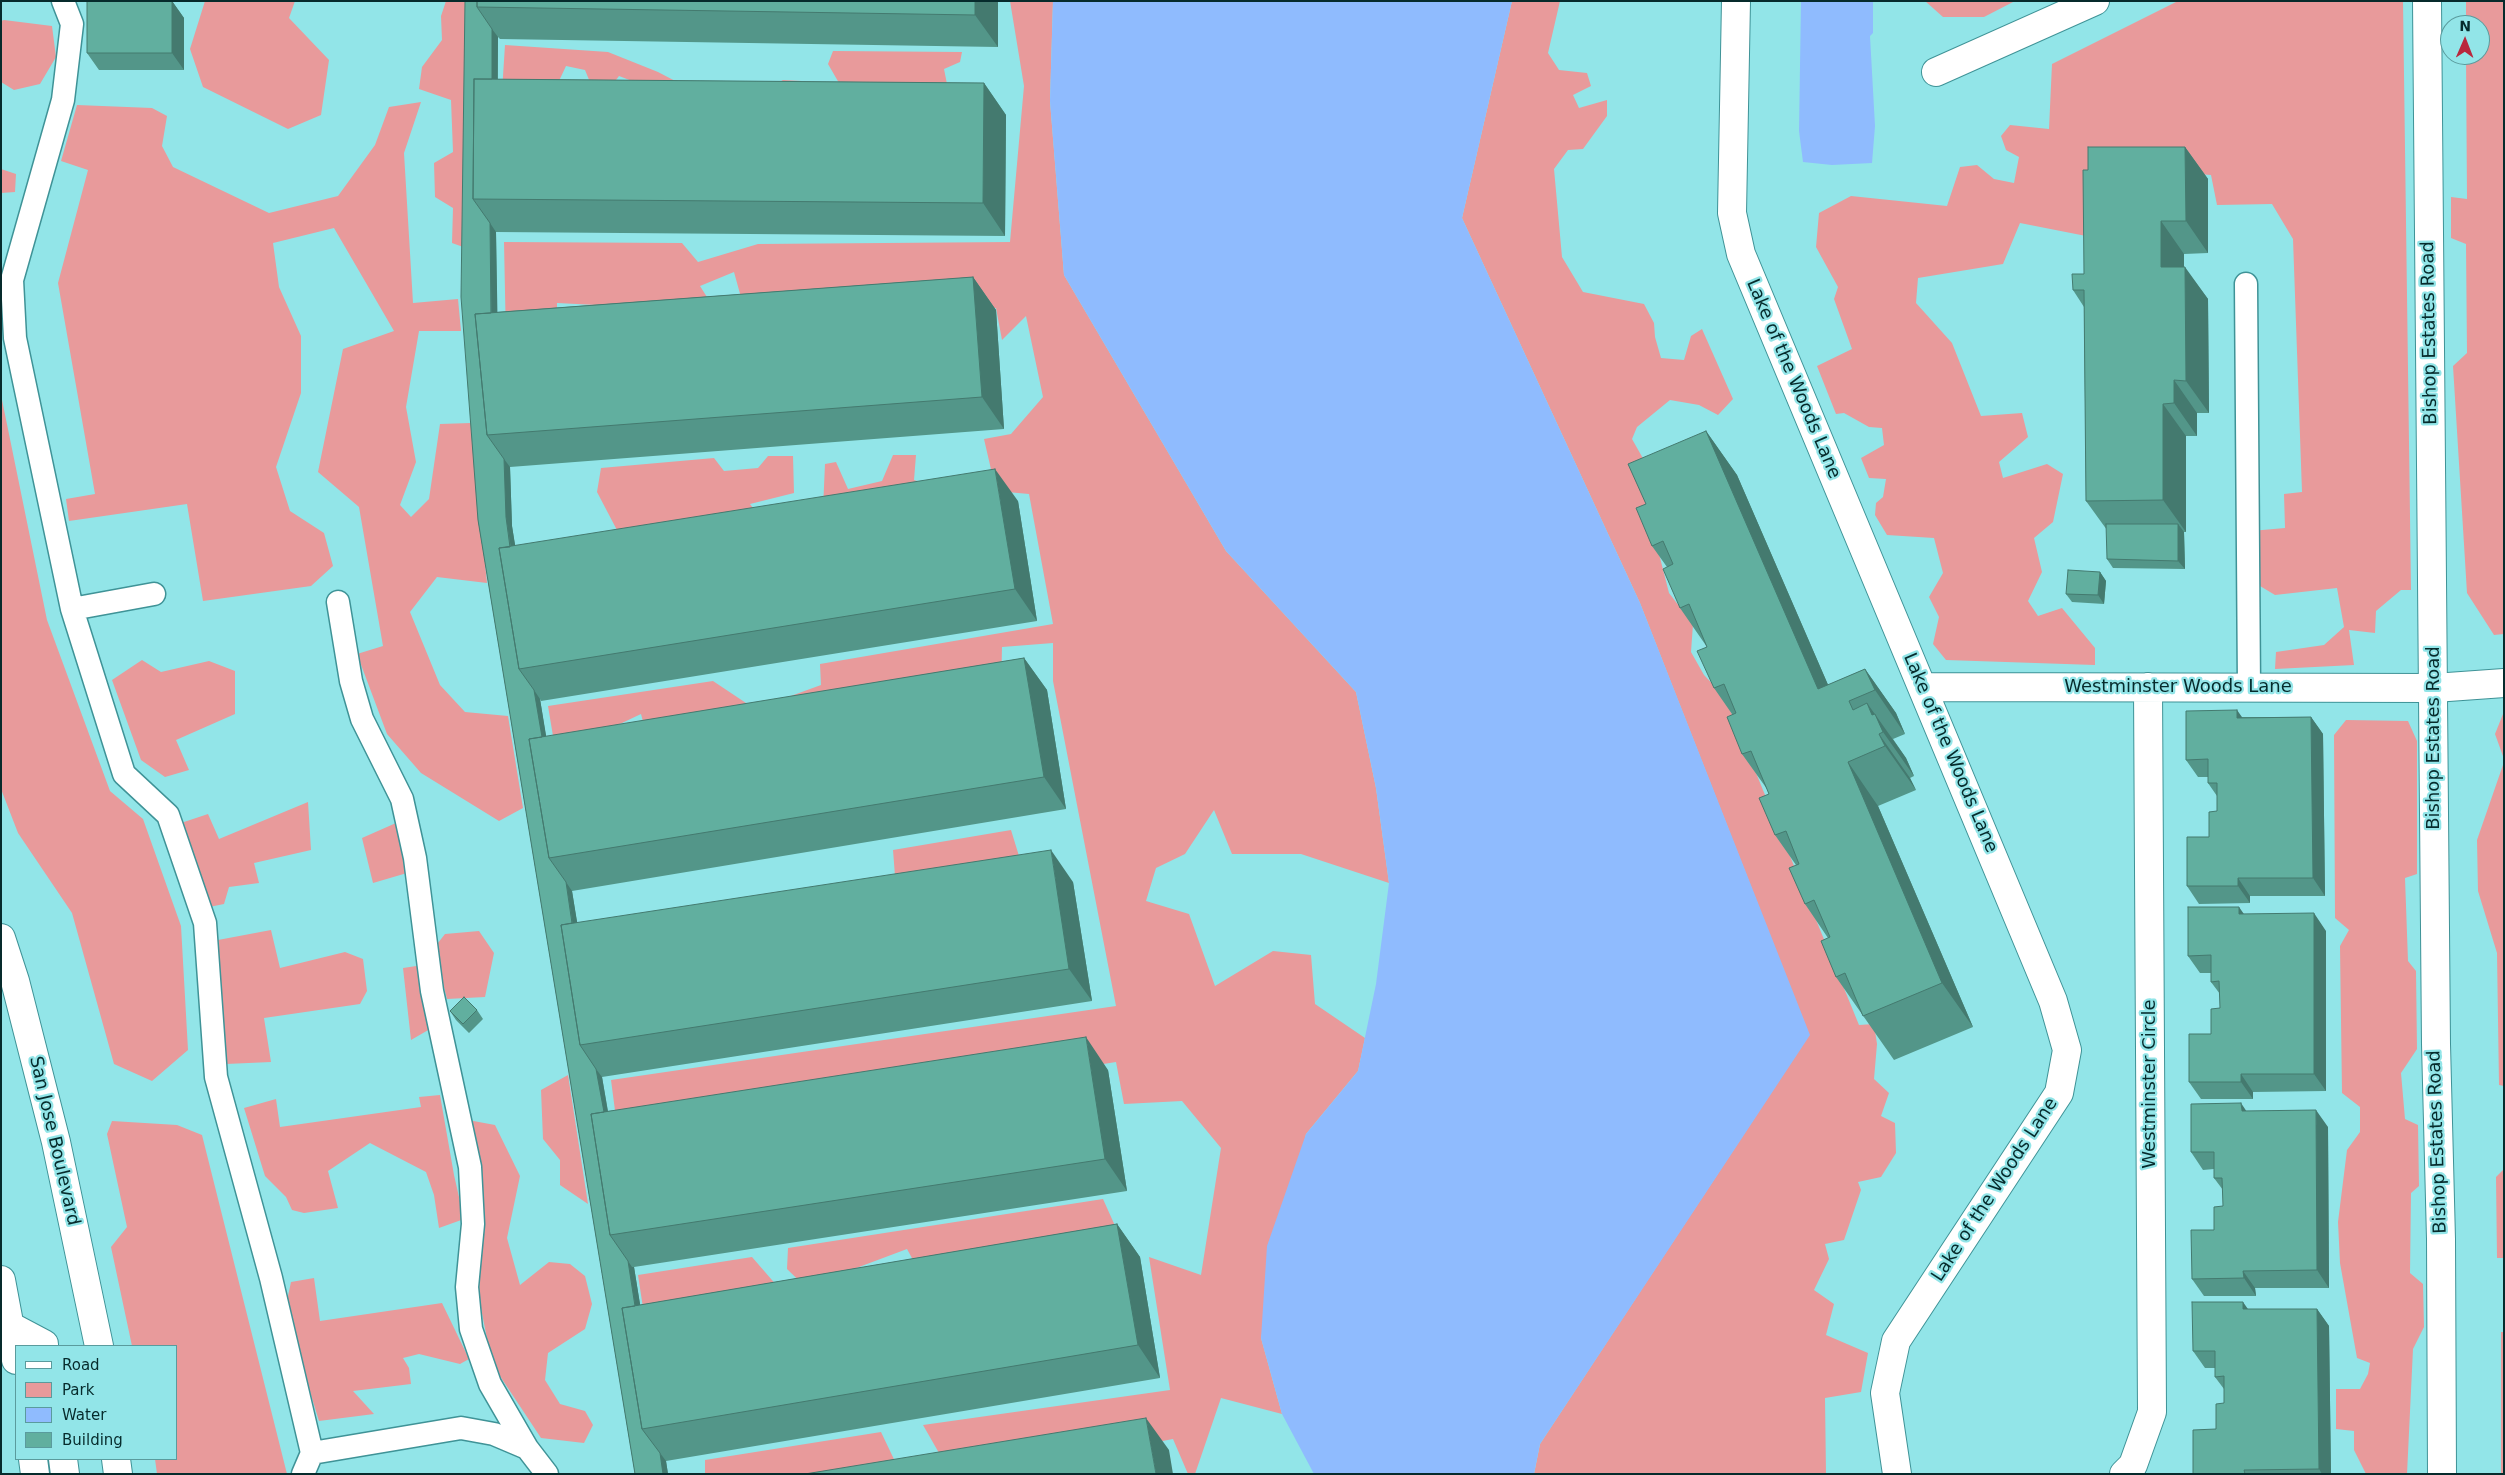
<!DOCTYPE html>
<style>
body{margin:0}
#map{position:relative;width:2505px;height:1475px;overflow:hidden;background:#92e5e8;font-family:"DejaVu Sans",sans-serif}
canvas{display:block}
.frame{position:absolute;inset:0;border:2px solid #062b2c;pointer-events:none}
.legend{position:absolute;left:15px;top:1345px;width:162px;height:115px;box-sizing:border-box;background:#92e5e8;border:1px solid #5a9b9d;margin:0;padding:6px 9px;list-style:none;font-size:15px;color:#062b2c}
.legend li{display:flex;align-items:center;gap:10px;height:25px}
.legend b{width:25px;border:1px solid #5a9b9d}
.north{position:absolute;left:2440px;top:15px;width:50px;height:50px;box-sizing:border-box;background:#92e5e8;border:1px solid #5a9b9d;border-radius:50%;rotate:1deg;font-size:14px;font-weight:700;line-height:20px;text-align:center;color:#062b2c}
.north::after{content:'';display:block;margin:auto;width:18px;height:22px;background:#b9273d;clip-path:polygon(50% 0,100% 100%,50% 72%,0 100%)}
</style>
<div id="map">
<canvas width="2505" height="1475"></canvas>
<div class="frame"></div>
<ul class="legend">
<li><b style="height:6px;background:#fff"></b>Road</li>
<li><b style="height:14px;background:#e89a9b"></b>Park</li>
<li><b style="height:14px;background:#8fbbfe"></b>Water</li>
<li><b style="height:14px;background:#61af9f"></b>Building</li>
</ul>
<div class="north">N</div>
</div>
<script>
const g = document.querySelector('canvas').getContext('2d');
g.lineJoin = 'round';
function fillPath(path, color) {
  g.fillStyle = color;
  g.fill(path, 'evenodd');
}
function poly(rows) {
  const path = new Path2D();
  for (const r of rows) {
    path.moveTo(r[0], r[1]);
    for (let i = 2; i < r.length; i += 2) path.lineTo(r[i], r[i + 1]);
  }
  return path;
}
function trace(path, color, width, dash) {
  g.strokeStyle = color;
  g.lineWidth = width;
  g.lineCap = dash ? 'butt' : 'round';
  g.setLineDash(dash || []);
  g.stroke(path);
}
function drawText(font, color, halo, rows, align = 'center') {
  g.font = font + ' "DejaVu Sans",sans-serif';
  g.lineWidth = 4.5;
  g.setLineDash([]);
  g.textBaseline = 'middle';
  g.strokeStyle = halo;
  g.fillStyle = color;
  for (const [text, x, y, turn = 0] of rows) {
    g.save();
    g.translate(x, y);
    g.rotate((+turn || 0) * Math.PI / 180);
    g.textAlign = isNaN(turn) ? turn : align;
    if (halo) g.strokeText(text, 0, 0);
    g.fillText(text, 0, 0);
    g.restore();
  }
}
fillPath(poly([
 [205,1,295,1,289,18,329,60,321,115,288,129,203,87,190,49],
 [446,1,467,1,466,248,452,243,453,208,435,197,434,163,453,152,451,100,419,89,422,67,442,40,441,16],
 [1010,1,1053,1,1050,101,1064,275,1226,551,1356,692,1376,788,1389,883,1301,854,1232,854,1214,810,1185,854,1156,868,1146,901,1189,914,1215,986,1273,951,1311,955,1315,1004,1365,1038,1358,1071,1306,1134,1261,1338,1282,1414,1221,1398,1195,1474,1188,1474,1173,1439,990,1474,951,1474,923,1425,1170,1390,1149,1257,1201,1275,1221,1148,1182,1101,1124,1104,1116,1062,619,1141,611,1080,1116,1006,1053,681,1053,643,1002,647,1001,691,650,749,641,714,605,731,558,766,548,706,713,681,755,709,821,685,820,664,1053,624,1029,494,996,491,984,439,1011,434,1043,397,1026,316,1002,340,996,308,770,321,742,301,734,272,700,286,724,324,596,305,557,303,557,334,506,341,504,242,682,243,698,262,758,244,1010,242,1024,86],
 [1512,1,1560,1,1548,53,1559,70,1587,73,1591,86,1573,95,1579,108,1607,100,1607,116,1583,149,1568,150,1554,169,1562,257,1583,292,1644,304,1654,323,1655,337,1661,358,1684,360,1691,336,1702,329,1733,399,1718,415,1699,405,1670,400,1637,427,1632,439,1645,462,1642,487,1669,593,1693,624,1691,652,1704,675,1725,697,1859,1025,1874,1024,1877,1044,1874,1079,1889,1093,1881,1116,1895,1123,1896,1153,1881,1177,1858,1182,1861,1190,1844,1240,1825,1244,1829,1259,1814,1290,1834,1304,1826,1335,1868,1353,1861,1392,1825,1398,1826,1474,1534,1474,1540,1444,1809,1035,1640,603,1462,218],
 [1925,1,2015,1,1984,17,1943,17],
 [2178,1,2403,1,2411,590,2401,590,2376,611,2375,633,2349,630,2354,665,2275,669,2276,652,2324,645,2344,627,2337,588,2275,595,2255,583,2251,531,2285,528,2284,494,2302,492,2293,239,2272,204,2217,205,2211,175,2103,167,2086,236,2020,223,2003,264,1918,278,1916,303,1952,343,1981,416,2022,413,2028,437,1999,462,2003,478,2047,464,2063,474,2053,522,2034,538,2042,572,2028,601,2038,616,2062,608,2095,648,2095,665,1946,660,1933,644,1939,617,1929,597,1943,573,1934,538,1887,535,1875,515,1876,503,1883,497,1886,479,1869,478,1861,458,1884,445,1882,428,1869,427,1844,413,1836,414,1817,366,1852,349,1834,299,1838,287,1816,247,1819,213,1851,196,1947,206,1960,167,1977,165,1994,179,2014,183,2019,157,2006,150,2001,136,2010,125,2049,129,2052,64],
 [2466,1,2504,1,2504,634,2494,635,2467,593,2453,366,2467,353,2466,244,2451,238,2451,197,2467,199,2466,55,2480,55,2480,25,2466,25],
 [4,20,52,26,56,57,40,84,14,90,1,82,1,21],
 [505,45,608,52,658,72,702,95,632,81,619,76,610,88,592,87,585,70,566,66,559,81,501,107],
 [833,51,962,52,960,62,944,69,949,94,762,92,783,80,839,83,828,64],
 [421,102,404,153,413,303,458,299,461,331,419,331,406,407,416,462,400,505,411,517,429,499,440,424,471,423,487,583,437,577,410,612,440,685,465,712,508,716,523,808,499,821,421,773,387,734,357,654,383,646,359,507,318,472,343,349,394,331,334,228,273,243,279,287,301,336,301,393,276,467,290,511,324,533,333,566,311,586,203,601,187,504,69,521,66,499,95,494,58,283,88,170,61,161,77,105,152,108,167,116,162,146,173,167,269,213,338,196,375,145,389,107],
 [1,169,16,174,15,192,1,193],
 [1,395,47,620,110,791,143,819,181,926,188,1050,152,1081,114,1064,72,913,18,833,1,789],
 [893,455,916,455,914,480,949,491,823,509,825,464,836,462,848,489,882,481],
 [768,456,793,456,794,493,750,504,759,516,629,553,597,492,601,468,714,458,724,471,758,468],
 [142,660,161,672,209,661,235,671,235,714,176,740,189,770,165,777,141,760,112,680],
 [2503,714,2504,715,2504,759,2495,734],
 [2346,720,2408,721,2417,741,2417,874,2405,878,2408,961,2416,971,2417,1049,2401,1073,2405,1119,2418,1125,2419,1186,2411,1193,2410,1273,2423,1284,2424,1327,2413,1349,2407,1474,2366,1474,2354,1450,2354,1431,2336,1429,2336,1389,2360,1389,2368,1374,2370,1363,2357,1358,2340,1263,2338,1222,2347,1150,2360,1132,2360,1107,2342,1093,2340,946,2349,930,2335,918,2334,735],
 [2504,762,2504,1086,2499,1085,2497,953,2478,891,2477,840],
 [308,802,311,850,254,863,259,883,229,887,224,904,209,907,181,823,208,814,219,839],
 [396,823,407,873,373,883,362,838],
 [1011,830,1027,882,897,902,893,850],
 [271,930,280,968,345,952,363,959,367,991,360,1004,264,1018,271,1062,226,1064,218,940],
 [479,931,494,953,485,997,447,999,434,948,445,934],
 [423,965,430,1029,411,1040,403,968],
 [568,1075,588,1204,560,1185,560,1160,543,1139,541,1090],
 [440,1095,454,1175,464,1219,439,1228,434,1195,426,1172,370,1143,328,1171,338,1208,304,1213,292,1210,286,1197,265,1176,244,1108,276,1099,280,1127,421,1107,419,1097],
 [468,1120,495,1125,520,1176,507,1238,520,1285,549,1262,570,1264,585,1276,592,1304,585,1329,548,1353,545,1380,560,1404,585,1411,593,1425,584,1443,541,1438,492,1364,479,1298,481,1197],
 [112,1121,177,1125,202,1135,287,1474,157,1474,155,1459,176,1459,176,1346,132,1346,111,1247,127,1227,107,1134],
 [2504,1169,2504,1258,2497,1258,2496,1177],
 [1103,1199,1129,1257,929,1289,907,1249,851,1270,823,1304,787,1269,788,1248],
 [752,1257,798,1310,647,1334,638,1275],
 [314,1278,320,1321,442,1303,469,1359,460,1364,419,1354,403,1358,409,1368,411,1384,353,1391,374,1414,319,1421,285,1310,291,1282],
 [2501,1332,2504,1332,2504,1474,2501,1474],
 [881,1432,901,1474,705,1474,705,1460]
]), '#e89a9b');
fillPath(poly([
 [1053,1,1512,1,1462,218,1640,603,1810,1035,1540,1444,1534,1474,1314,1474,1282,1414,1261,1338,1267,1246,1306,1134,1358,1071,1376,984,1389,883,1376,788,1356,692,1226,551,1064,275,1050,101],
 [1801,1,1873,1,1873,33,1870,36,1875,126,1872,163,1832,165,1803,162,1799,131]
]), '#8fbbfe');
const service = poly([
 [63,1,72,24,63,100,12,280,15,338,72,609,124,774,168,815,205,923,216,1077,271,1278,312,1453,303,1474],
 [2246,284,2249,688],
 [338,602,351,681,362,719,402,799,415,858,432,991,470,1167,473,1224,467,1287,471,1329,490,1384,527,1448],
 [72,609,154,594],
 [312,1453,461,1428,494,1434,527,1448,547,1474]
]);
const minor = poly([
 [1736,1,1732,213,1741,254,2053,1001,2067,1050,2059,1093,1896,1341,1885,1393,1897,1474],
 [1936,72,2095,1],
 [1923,687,2434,688,2504,683],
 [2124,1474,2133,1465,2152,1412,2148,687]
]);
const tertiary = poly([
 [2427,1,2436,1044,2441,1239,2442,1474]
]);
const primary = poly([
 [1,938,15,981,56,1142,99,1346],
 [1,1280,16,1360],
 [10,1326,44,1344,44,1346],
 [33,1459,35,1474],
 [63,1459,65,1474],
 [116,1459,118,1474]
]);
trace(service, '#3f9397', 25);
trace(minor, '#3f9397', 30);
trace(tertiary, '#3f9397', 30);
trace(primary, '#3f9397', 30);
trace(service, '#fff', 22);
trace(minor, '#fff', 28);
trace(tertiary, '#fff', 28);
trace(primary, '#fff', 28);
fillPath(poly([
 [172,1,184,18,184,70,99,70,87,53],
 [465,1,998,1,998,47,500,39,498,37,498,79,984,83,1006,115,1005,236,496,232,497,312,973,277,996,310,1004,429,510,467,512,526,515,546,1018,501,1037,621,541,701,540,699,546,737,1024,658,1047,690,1066,809,572,891,577,923,1073,882,1092,1001,602,1077,608,1111,1108,1070,1127,1191,634,1267,640,1305,1117,1224,1140,1257,1160,1378,666,1461,668,1474,635,1474,478,520],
 [2185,147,2208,179,2208,253,2184,254,2184,267,2208,299,2209,413,2197,413,2197,436,2186,436,2186,532,2184,532,2185,569,2113,568,2107,559,2107,530,2086,501,2084,307,2073,290,2084,274,2088,170],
 [1706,431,1737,475,1828,685,1865,669,1896,713,1905,734,1893,739,1906,758,1914,776,1910,778,1916,790,1878,806,1973,1027,1894,1060,1836,977,1828,938,1805,904,1796,865,1775,835,1769,794,1767,789,1742,754,1732,714,1714,688,1707,647,1680,608,1667,567,1652,546,1646,504],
 [2100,572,2106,581,2104,604,2072,602,2066,594],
 [2242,717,2311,717,2323,734,2325,896,2250,896,2250,903,2199,904,2187,886,2209,837,2217,811,2217,796,2208,783,2208,777,2198,777,2186,760],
 [2244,914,2326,931,2326,1091,2253,1092,2253,1099,2201,1099,2189,1082,2211,1034,2220,1008,2220,994,2211,982,2211,973,2200,973,2188,956],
 [477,1010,483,1019,469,1033,456,1020,450,1011],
 [2246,1111,2328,1127,2329,1288,2255,1288,2256,1296,2204,1296,2192,1279,2214,1230,2223,1206,2223,1190,2214,1178,2214,1169,2203,1170,2191,1152],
 [2248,1309,2317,1309,2329,1326,2331,1474,2193,1474,2216,1429,2224,1403,2224,1389,2215,1377,2215,1368,2205,1368,2193,1351]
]), '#539689');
fillPath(poly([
 [172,1,184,18,184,70,172,53],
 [975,1,998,1,998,47,975,15],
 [492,29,498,37,496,199,490,199],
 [984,83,1006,115,1005,236,983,203],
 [2185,147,2208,179,2208,253,2186,221],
 [2161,221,2184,254,2184,299,2161,267],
 [490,223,496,232,498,346,492,337],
 [2185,267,2208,299,2209,413,2186,381],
 [973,277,996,310,1004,429,982,397],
 [2174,380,2197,413,2197,436,2174,403],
 [2163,404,2186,436,2186,532,2163,500],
 [1706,431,1737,475,1849,733,1818,689],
 [504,459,510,467,512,526,535,666,530,667,506,517],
 [995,469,1018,501,1037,621,1015,589],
 [2178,524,2184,532,2185,569,2178,561],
 [2100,572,2106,581,2104,604,2098,595],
 [1024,658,1047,690,1066,809,1044,777],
 [1865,669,1896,713,1905,734,1875,690],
 [534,690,540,699,566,855,561,856],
 [1867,703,1906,758,1914,776,1883,732,1872,715],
 [2237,710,2249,727,2237,718],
 [2311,717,2323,734,2325,896,2313,878],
 [1879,734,1910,778,1916,790,1885,746],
 [1848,762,1878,806,1973,1027,1942,983],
 [1051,850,1073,882,1092,1001,1069,969],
 [2238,878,2250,896,2250,903,2238,886],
 [566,882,572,891,597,1042,592,1043],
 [2239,907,2251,924,2239,914],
 [2314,913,2326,931,2326,1091,2314,1074],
 [1086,1037,1108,1070,1127,1191,1105,1159],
 [596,1069,602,1077,628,1232,623,1233],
 [2241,1074,2253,1092,2253,1099,2241,1082],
 [2241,1103,2253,1121,2242,1111],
 [2316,1110,2328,1127,2329,1288,2317,1270],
 [1117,1224,1140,1257,1160,1378,1138,1345],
 [628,1261,632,1267,634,1267,660,1426,655,1427],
 [2243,1271,2255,1288,2256,1296,2244,1278],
 [2243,1302,2255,1319,2243,1309],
 [2317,1309,2329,1326,2331,1474,2322,1474,2319,1469],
 [1146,1418,1169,1450,1173,1474,1156,1474],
 [660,1453,666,1461,668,1474,663,1474]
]), '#447a6f');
const building = poly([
 [87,1,172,1,172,53,87,53,87,1],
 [465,1,477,1,477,7,492,29,492,79,474,79,473,199,490,223,491,313,475,314,487,435,504,459,506,517,510,547,499,548,519,669,534,690,542,737,529,739,549,858,566,882,572,923,561,925,580,1045,596,1069,604,1112,591,1114,610,1235,628,1261,635,1306,622,1308,642,1429,660,1453,663,1474,635,1474,478,520,461,297,465,1],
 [477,1,975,1,975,15,477,7,477,1],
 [474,79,984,83,983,203,473,199,474,79],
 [2088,147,2185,147,2186,221,2161,221,2161,267,2185,267,2186,381,2174,380,2174,403,2163,404,2163,500,2086,501,2084,290,2073,290,2072,274,2084,274,2083,170,2088,170,2088,147],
 [973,277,982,397,487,435,475,314,973,277],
 [1706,431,1818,689,1865,669,1875,690,1849,701,1853,710,1867,703,1872,715,1875,714,1883,732,1879,734,1885,746,1848,762,1942,983,1863,1016,1845,973,1836,977,1821,941,1830,937,1814,900,1805,904,1789,868,1799,864,1786,831,1775,835,1759,798,1769,794,1751,751,1742,754,1727,717,1736,713,1724,684,1714,688,1697,651,1707,647,1689,604,1680,608,1663,569,1673,564,1663,541,1652,546,1636,508,1646,504,1628,464,1706,431],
 [995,469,1015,589,519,669,499,548,995,469],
 [2106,524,2178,524,2178,561,2107,559,2106,524],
 [2068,570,2100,572,2098,595,2066,594,2068,570],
 [1024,658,1044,777,549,858,529,739,1024,658],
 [2237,710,2237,718,2311,717,2313,878,2238,878,2238,886,2187,886,2187,837,2209,837,2209,812,2217,811,2217,783,2208,783,2208,759,2186,760,2186,711,2237,710],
 [1051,850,1069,969,580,1045,561,925,1051,850],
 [2188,907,2239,907,2239,914,2314,913,2314,1074,2241,1074,2241,1082,2189,1082,2189,1034,2211,1034,2211,1009,2220,1008,2219,981,2211,982,2211,955,2188,956,2188,907],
 [464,997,477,1010,463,1024,450,1011,464,997],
 [1086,1037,1105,1159,610,1235,591,1114,1086,1037],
 [2241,1103,2242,1111,2316,1110,2317,1270,2243,1271,2244,1278,2192,1279,2191,1230,2214,1230,2214,1207,2223,1206,2222,1178,2214,1178,2214,1152,2191,1152,2191,1104,2241,1103],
 [1117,1224,1138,1345,642,1429,622,1308,1117,1224],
 [2192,1302,2243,1302,2243,1309,2317,1309,2319,1469,2244,1470,2245,1474,2193,1474,2193,1430,2216,1429,2216,1404,2224,1403,2224,1376,2215,1377,2215,1351,2193,1351,2192,1302],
 [1146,1418,1156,1474,805,1474,1146,1418]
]);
fillPath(building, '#61af9f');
trace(building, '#447a6f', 1);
drawText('18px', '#062b2c', '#92e5e8', [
 ["Bishop Estates Road",2430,333,-91],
 ["Lake of the Woods Lane",1793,379,67],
 ["Westminster Woods Lane",2178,687],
 ["Bishop Estates Road",2434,738,-90],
 ["Lake of the Woods Lane",1950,753,67],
 ["Westminster Circle",2150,1084,-90],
 ["San Jose Boulevard",54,1141,77],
 ["Bishop Estates Road",2438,1142,-92],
 ["Lake of the Woods Lane",1995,1190,-57]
]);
</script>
